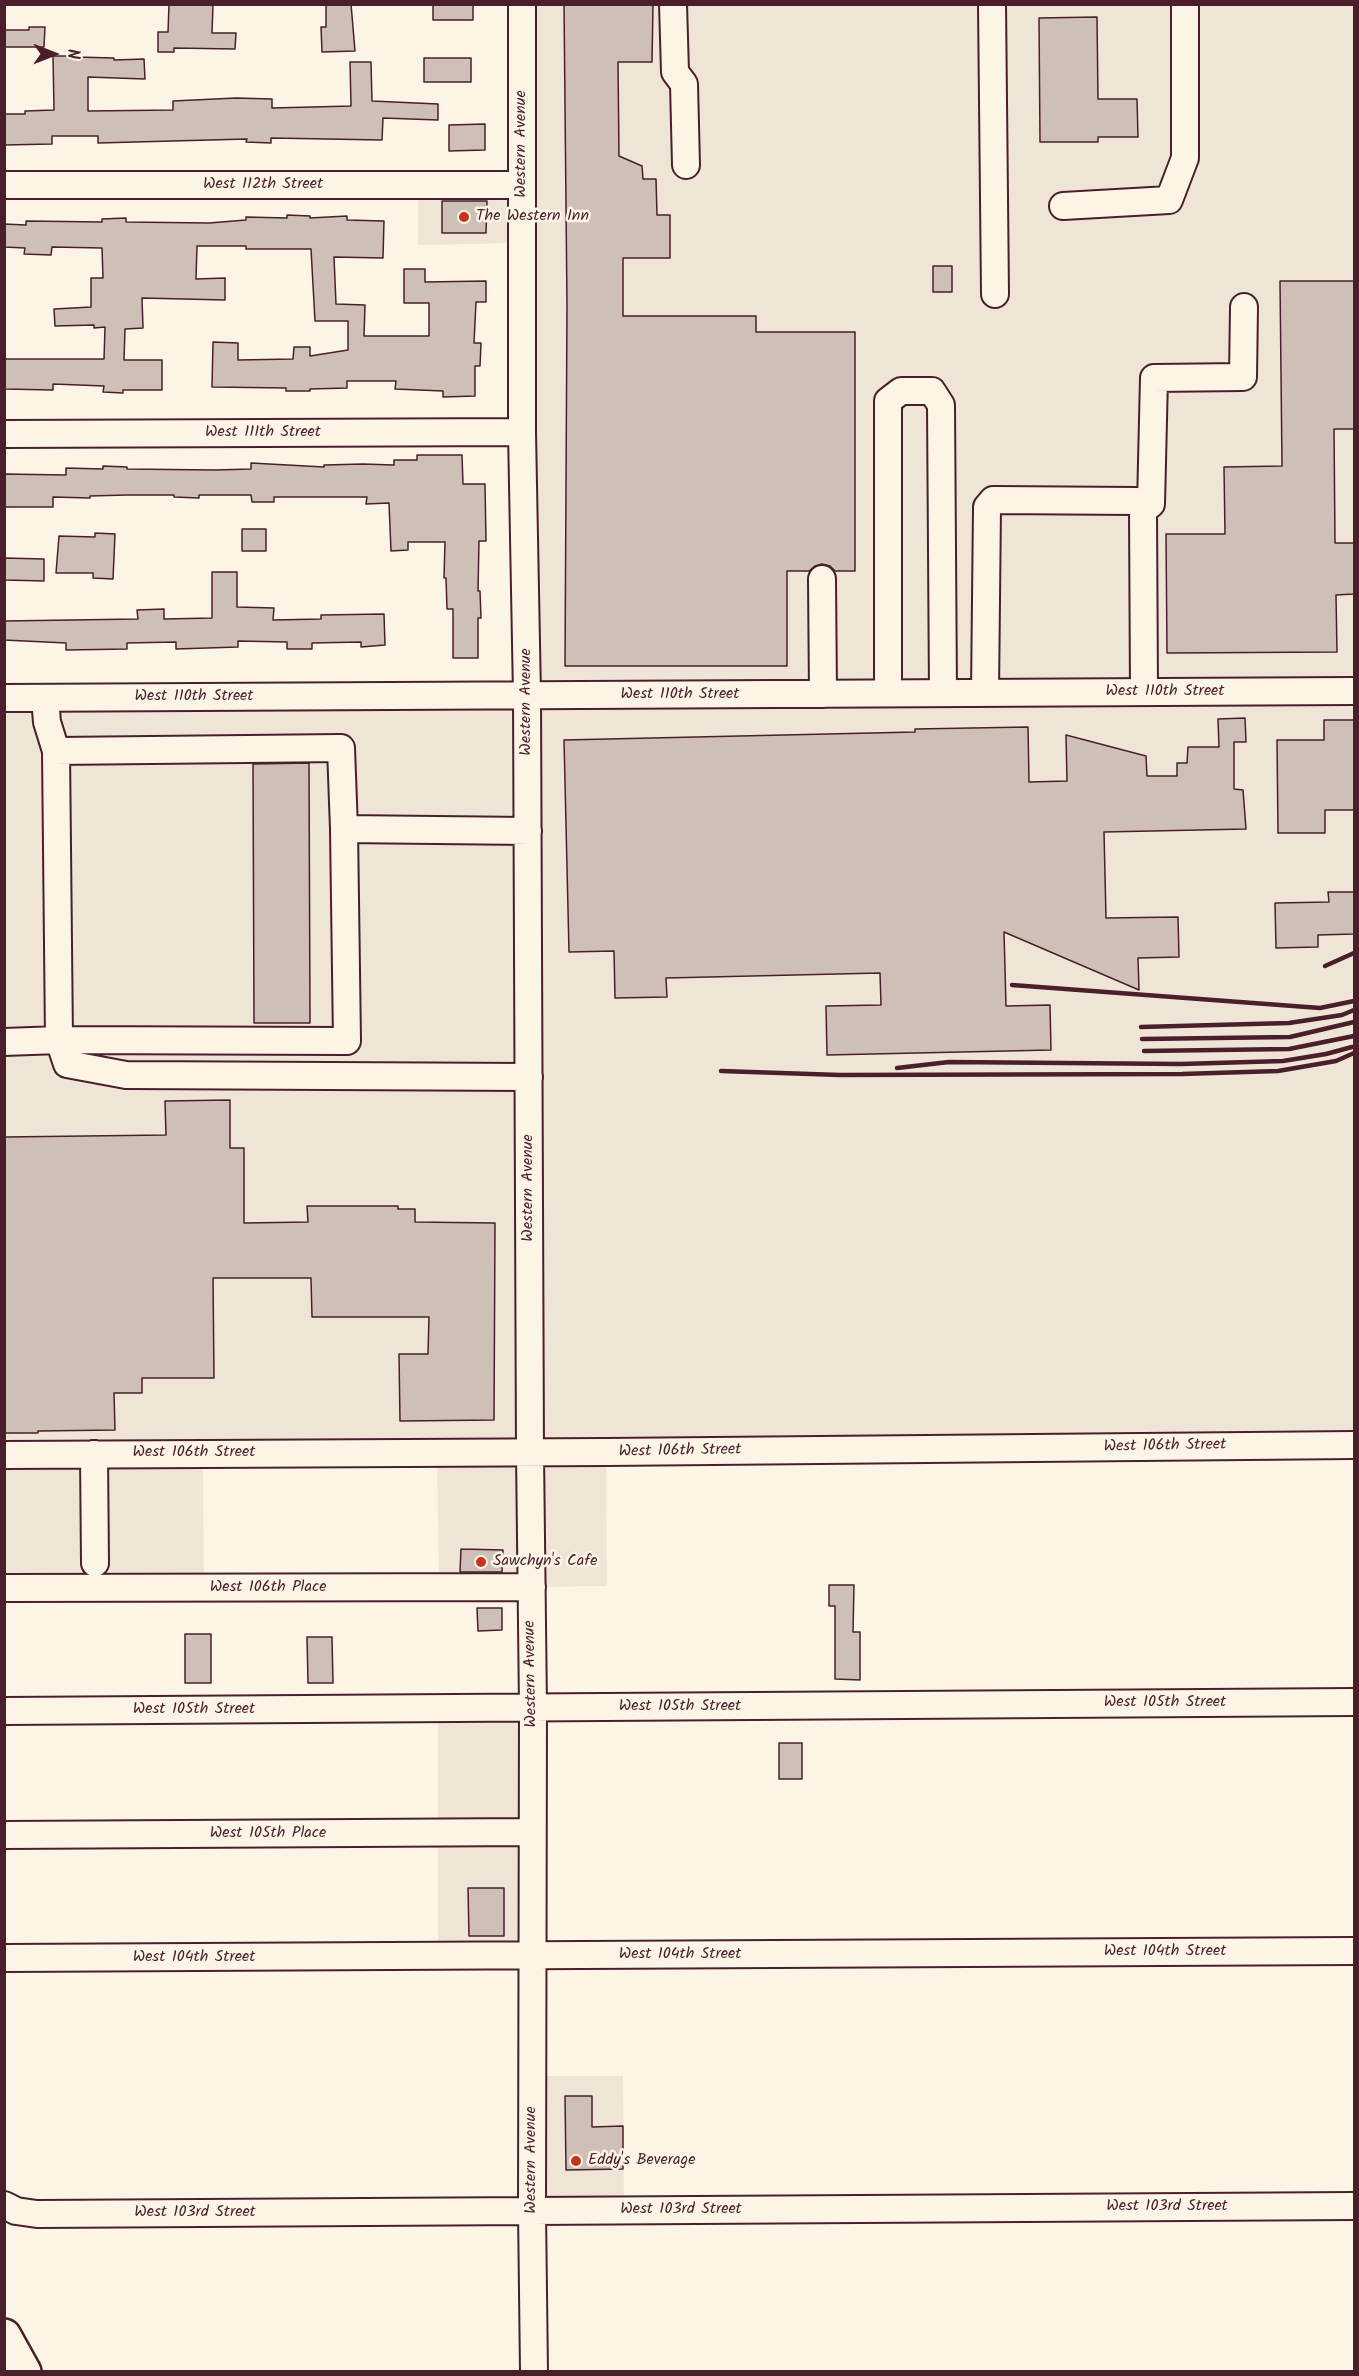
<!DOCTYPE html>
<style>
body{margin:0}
#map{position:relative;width:1359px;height:2376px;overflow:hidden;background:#fcf5e5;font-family:Kalam,sans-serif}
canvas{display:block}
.frame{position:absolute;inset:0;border:6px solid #4a1f2b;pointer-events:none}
.north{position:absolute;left:24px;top:24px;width:60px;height:60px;-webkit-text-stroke:4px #fcf5e5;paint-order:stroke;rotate:90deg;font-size:16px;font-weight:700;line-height:24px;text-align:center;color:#4a1f2b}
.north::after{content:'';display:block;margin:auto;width:21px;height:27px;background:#4a1f2b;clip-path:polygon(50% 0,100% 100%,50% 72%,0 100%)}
</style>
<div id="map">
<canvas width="1359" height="2376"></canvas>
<div class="frame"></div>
<div class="north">N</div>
</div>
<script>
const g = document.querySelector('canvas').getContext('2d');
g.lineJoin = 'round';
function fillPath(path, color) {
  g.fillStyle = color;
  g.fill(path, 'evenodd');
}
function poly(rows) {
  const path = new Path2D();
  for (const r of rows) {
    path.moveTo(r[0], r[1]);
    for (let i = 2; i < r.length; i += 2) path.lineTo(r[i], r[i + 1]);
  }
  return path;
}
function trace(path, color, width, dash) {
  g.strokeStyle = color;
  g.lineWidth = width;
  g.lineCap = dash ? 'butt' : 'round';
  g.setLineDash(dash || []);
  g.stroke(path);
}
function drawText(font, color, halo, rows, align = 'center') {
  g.font = font + ' Kalam,sans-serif';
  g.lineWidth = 5;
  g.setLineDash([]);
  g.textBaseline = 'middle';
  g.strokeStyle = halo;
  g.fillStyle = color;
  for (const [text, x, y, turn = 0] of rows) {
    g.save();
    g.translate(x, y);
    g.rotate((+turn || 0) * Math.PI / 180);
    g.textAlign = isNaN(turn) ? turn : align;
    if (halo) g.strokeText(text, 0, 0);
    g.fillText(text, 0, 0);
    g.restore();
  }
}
fillPath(poly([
 [522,5,1354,5,1354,1445,606,1453,607,1586,532,1587,439,1587,437,1453,203,1454,204,1588,5,1588,4,698,527,695,522,243,418,245,418,185,522,185],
 [533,1708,532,1956,438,1957,438,1709],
 [532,2076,623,2076,624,2210,532,2211]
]), '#eee5d7');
const building = poly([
 [169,4,213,4,212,33,236,33,235,49,174,48,174,52,158,52,158,32,168,32,169,4],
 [326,4,351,4,355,51,322,52,321,27,326,27,326,4],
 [433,4,473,4,473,20,433,20,433,4],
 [564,4,653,4,652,62,618,62,619,156,642,166,643,179,656,179,657,215,670,215,670,258,623,258,623,316,756,316,756,332,855,332,855,571,835,571,830,566,822,564,815,566,809,571,787,571,787,666,565,666,567,306,564,4],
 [1097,17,1098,99,1137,99,1138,137,1098,137,1098,142,1040,142,1039,18,1097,17],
 [29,27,45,27,44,47,4,47,4,30,29,30,29,27],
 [53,56,76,56,76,57,114,58,114,60,144,59,145,79,88,77,88,111,173,110,173,101,236,98,272,99,272,108,351,106,350,62,371,62,372,101,438,104,438,120,383,118,382,140,271,138,271,143,246,142,247,139,98,143,98,136,52,136,52,144,4,145,4,114,25,114,25,111,54,110,53,56],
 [424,58,471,58,471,82,424,82,424,58],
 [485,124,485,150,449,151,449,125,485,124],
 [442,201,487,201,486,233,442,233,442,201],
 [287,215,310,216,310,218,347,216,347,220,384,221,383,258,334,257,336,304,365,305,364,336,429,336,429,303,404,303,404,269,425,269,425,282,486,281,486,302,476,302,474,343,481,343,480,366,475,366,475,396,443,397,443,391,395,389,396,381,347,381,347,388,310,389,310,391,286,391,286,388,212,387,213,342,238,343,238,360,293,359,294,347,310,347,310,356,348,350,348,321,315,321,311,249,246,249,246,246,197,246,196,279,225,278,225,300,142,298,143,328,125,329,124,360,162,360,162,390,123,390,123,393,103,392,104,386,53,384,53,390,4,389,4,359,104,359,105,327,94,328,94,325,55,326,54,309,91,307,91,278,103,278,102,248,52,247,51,255,24,254,25,248,4,247,4,224,26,225,26,221,102,222,102,219,126,218,126,222,209,223,246,220,246,217,287,218,287,215],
 [933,266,952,266,952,292,933,292,933,266],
 [1280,281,1354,281,1354,429,1334,429,1335,543,1354,543,1354,594,1336,595,1337,652,1167,653,1166,534,1225,534,1224,467,1282,466,1280,281],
 [417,455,462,455,463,484,485,484,486,541,479,541,478,591,480,591,481,618,478,618,478,658,453,658,453,609,447,609,446,578,444,578,445,542,408,542,408,550,391,551,389,503,366,504,367,497,274,497,274,502,252,502,251,495,199,495,199,498,174,497,174,495,127,495,90,496,90,498,53,497,53,507,4,507,4,474,66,475,66,468,103,469,103,466,127,467,127,469,215,470,251,469,251,463,324,467,324,465,363,464,394,465,394,460,417,460,417,455],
 [242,529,266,529,266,551,242,551,242,529],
 [95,533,115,534,113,579,93,578,93,573,56,573,59,536,95,537,95,533],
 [4,558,44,559,44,581,4,580,4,558],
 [212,572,237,572,237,607,274,608,273,620,321,619,321,615,384,614,385,645,361,647,361,642,312,643,312,649,287,649,287,642,238,641,238,647,176,649,176,642,127,643,127,649,66,650,66,643,4,640,4,621,138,619,137,610,164,609,164,619,212,618,212,572],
 [1245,718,1246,742,1234,742,1234,789,1243,790,1246,829,1104,832,1106,918,1178,917,1179,957,1138,958,1139,990,1004,932,1006,1006,1050,1005,1051,1050,827,1055,826,1006,881,1005,880,973,666,978,667,997,615,998,614,951,569,952,564,740,915,732,915,729,1028,727,1029,782,1067,781,1066,735,1146,756,1147,776,1177,776,1177,763,1187,763,1188,747,1219,747,1218,719,1245,718],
 [1324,720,1354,720,1354,810,1325,810,1325,833,1278,833,1277,740,1324,740,1324,720],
 [309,763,310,1023,254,1023,253,764,309,763],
 [1328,892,1354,892,1354,934,1318,935,1318,947,1276,948,1275,903,1329,902,1328,892],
 [230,1100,230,1148,244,1148,244,1223,308,1222,307,1206,398,1206,398,1209,415,1209,415,1222,495,1223,494,1420,400,1421,399,1354,428,1354,429,1317,312,1317,311,1278,213,1278,214,1378,142,1378,142,1393,114,1393,115,1430,38,1431,38,1433,4,1433,4,1137,166,1135,165,1101,230,1100],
 [461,1549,503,1550,502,1572,460,1572,461,1549],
 [829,1585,854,1585,853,1632,860,1632,860,1680,835,1679,835,1606,829,1606,829,1585],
 [477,1608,502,1608,502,1630,478,1631,477,1608],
 [185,1634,211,1634,211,1683,185,1683,185,1634],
 [307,1637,332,1637,333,1683,308,1683,307,1637],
 [779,1743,802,1743,802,1779,779,1779,779,1743],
 [468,1888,504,1888,504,1936,469,1936,468,1888],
 [565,2096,592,2096,592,2127,623,2126,623,2169,566,2170,565,2096]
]);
fillPath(building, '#cfc0b7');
trace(building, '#4a1f2b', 1.5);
const minor = poly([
 [522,4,522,432,527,695,530,1453,533,1708,532,2211,534,2372],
 [673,4,675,72,684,84,686,165],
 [992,4,995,294],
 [4,185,522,185],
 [1063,206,1169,200,1185,158,1185,4],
 [4,434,522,432],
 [1143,510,1151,504,1154,378,1243,377,1244,307],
 [822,579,823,694],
 [888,693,888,401,901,391,932,391,941,405,943,693],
 [985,693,987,507,993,500,1137,501,1143,510,1144,692],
 [4,698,1354,691],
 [45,698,47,722,56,751],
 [344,829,347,1041,59,1040,56,751,341,748,344,829,528,831],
 [4,1042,59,1040,67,1064,126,1075,529,1077],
 [94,1454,95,1563],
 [4,1455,606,1452,1354,1445],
 [4,1588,532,1587],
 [4,1711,1354,1702],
 [4,1835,532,1832],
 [4,1958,1354,1951],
 [4,2205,16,2211,37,2214,1354,2206]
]);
const highway = poly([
 [4,2336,24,2372]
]);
trace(minor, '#4a1f2b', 30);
trace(highway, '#4a1f2b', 38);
trace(minor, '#fcf5e5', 26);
trace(highway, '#fcf5e5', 33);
trace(poly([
 [1325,966,1354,953],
 [1012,985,1320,1008,1354,1001],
 [1141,1027,1289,1023,1342,1015,1354,1010],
 [1142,1039,1290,1037,1354,1022],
 [1144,1051,1289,1049,1354,1036],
 [897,1068,949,1062,1181,1064,1283,1061,1326,1054,1352,1047],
 [721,1071,840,1075,1182,1074,1278,1071,1336,1061,1354,1053]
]), '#4a1f2b', 4.5);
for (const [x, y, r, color] of [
 [464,217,6,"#c8321e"],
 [481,1562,6,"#c8321e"],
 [576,2161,6,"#c8321e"]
]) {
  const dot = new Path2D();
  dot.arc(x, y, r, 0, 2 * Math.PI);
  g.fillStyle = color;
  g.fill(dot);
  trace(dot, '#fcf5e5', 2);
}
drawText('16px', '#4a1f2b', '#fcf5e5', [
 ["Western Avenue",522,144,-90],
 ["West 112th Street",263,185],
 ["West 111th Street",263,433],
 ["West 110th Street",1165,692],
 ["West 110th Street",680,695],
 ["West 110th Street",194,697],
 ["Western Avenue",527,702,-90],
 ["Western Avenue",529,1188,-90],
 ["West 106th Street",1165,1447,-1],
 ["West 106th Street",680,1452,-1],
 ["West 106th Street",194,1453],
 ["West 106th Place",268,1588],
 ["Western Avenue",532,1674,-91],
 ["West 105th Street",1165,1703],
 ["West 105th Street",680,1707],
 ["West 105th Street",194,1710],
 ["West 105th Place",268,1834],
 ["West 104th Street",1165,1952],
 ["West 104th Street",680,1955],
 ["West 104th Street",194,1958],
 ["Western Avenue",532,2160,-90],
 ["West 103rd Street",1167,2207],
 ["West 103rd Street",681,2210],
 ["West 103rd Street",195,2213]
]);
drawText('16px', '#4a1f2b', '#fcf5e5', [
 ["The Western Inn",476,217],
 ["Sawchyn's Cafe",493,1562],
 ["Eddy's Beverage",588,2161]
], 'left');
</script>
